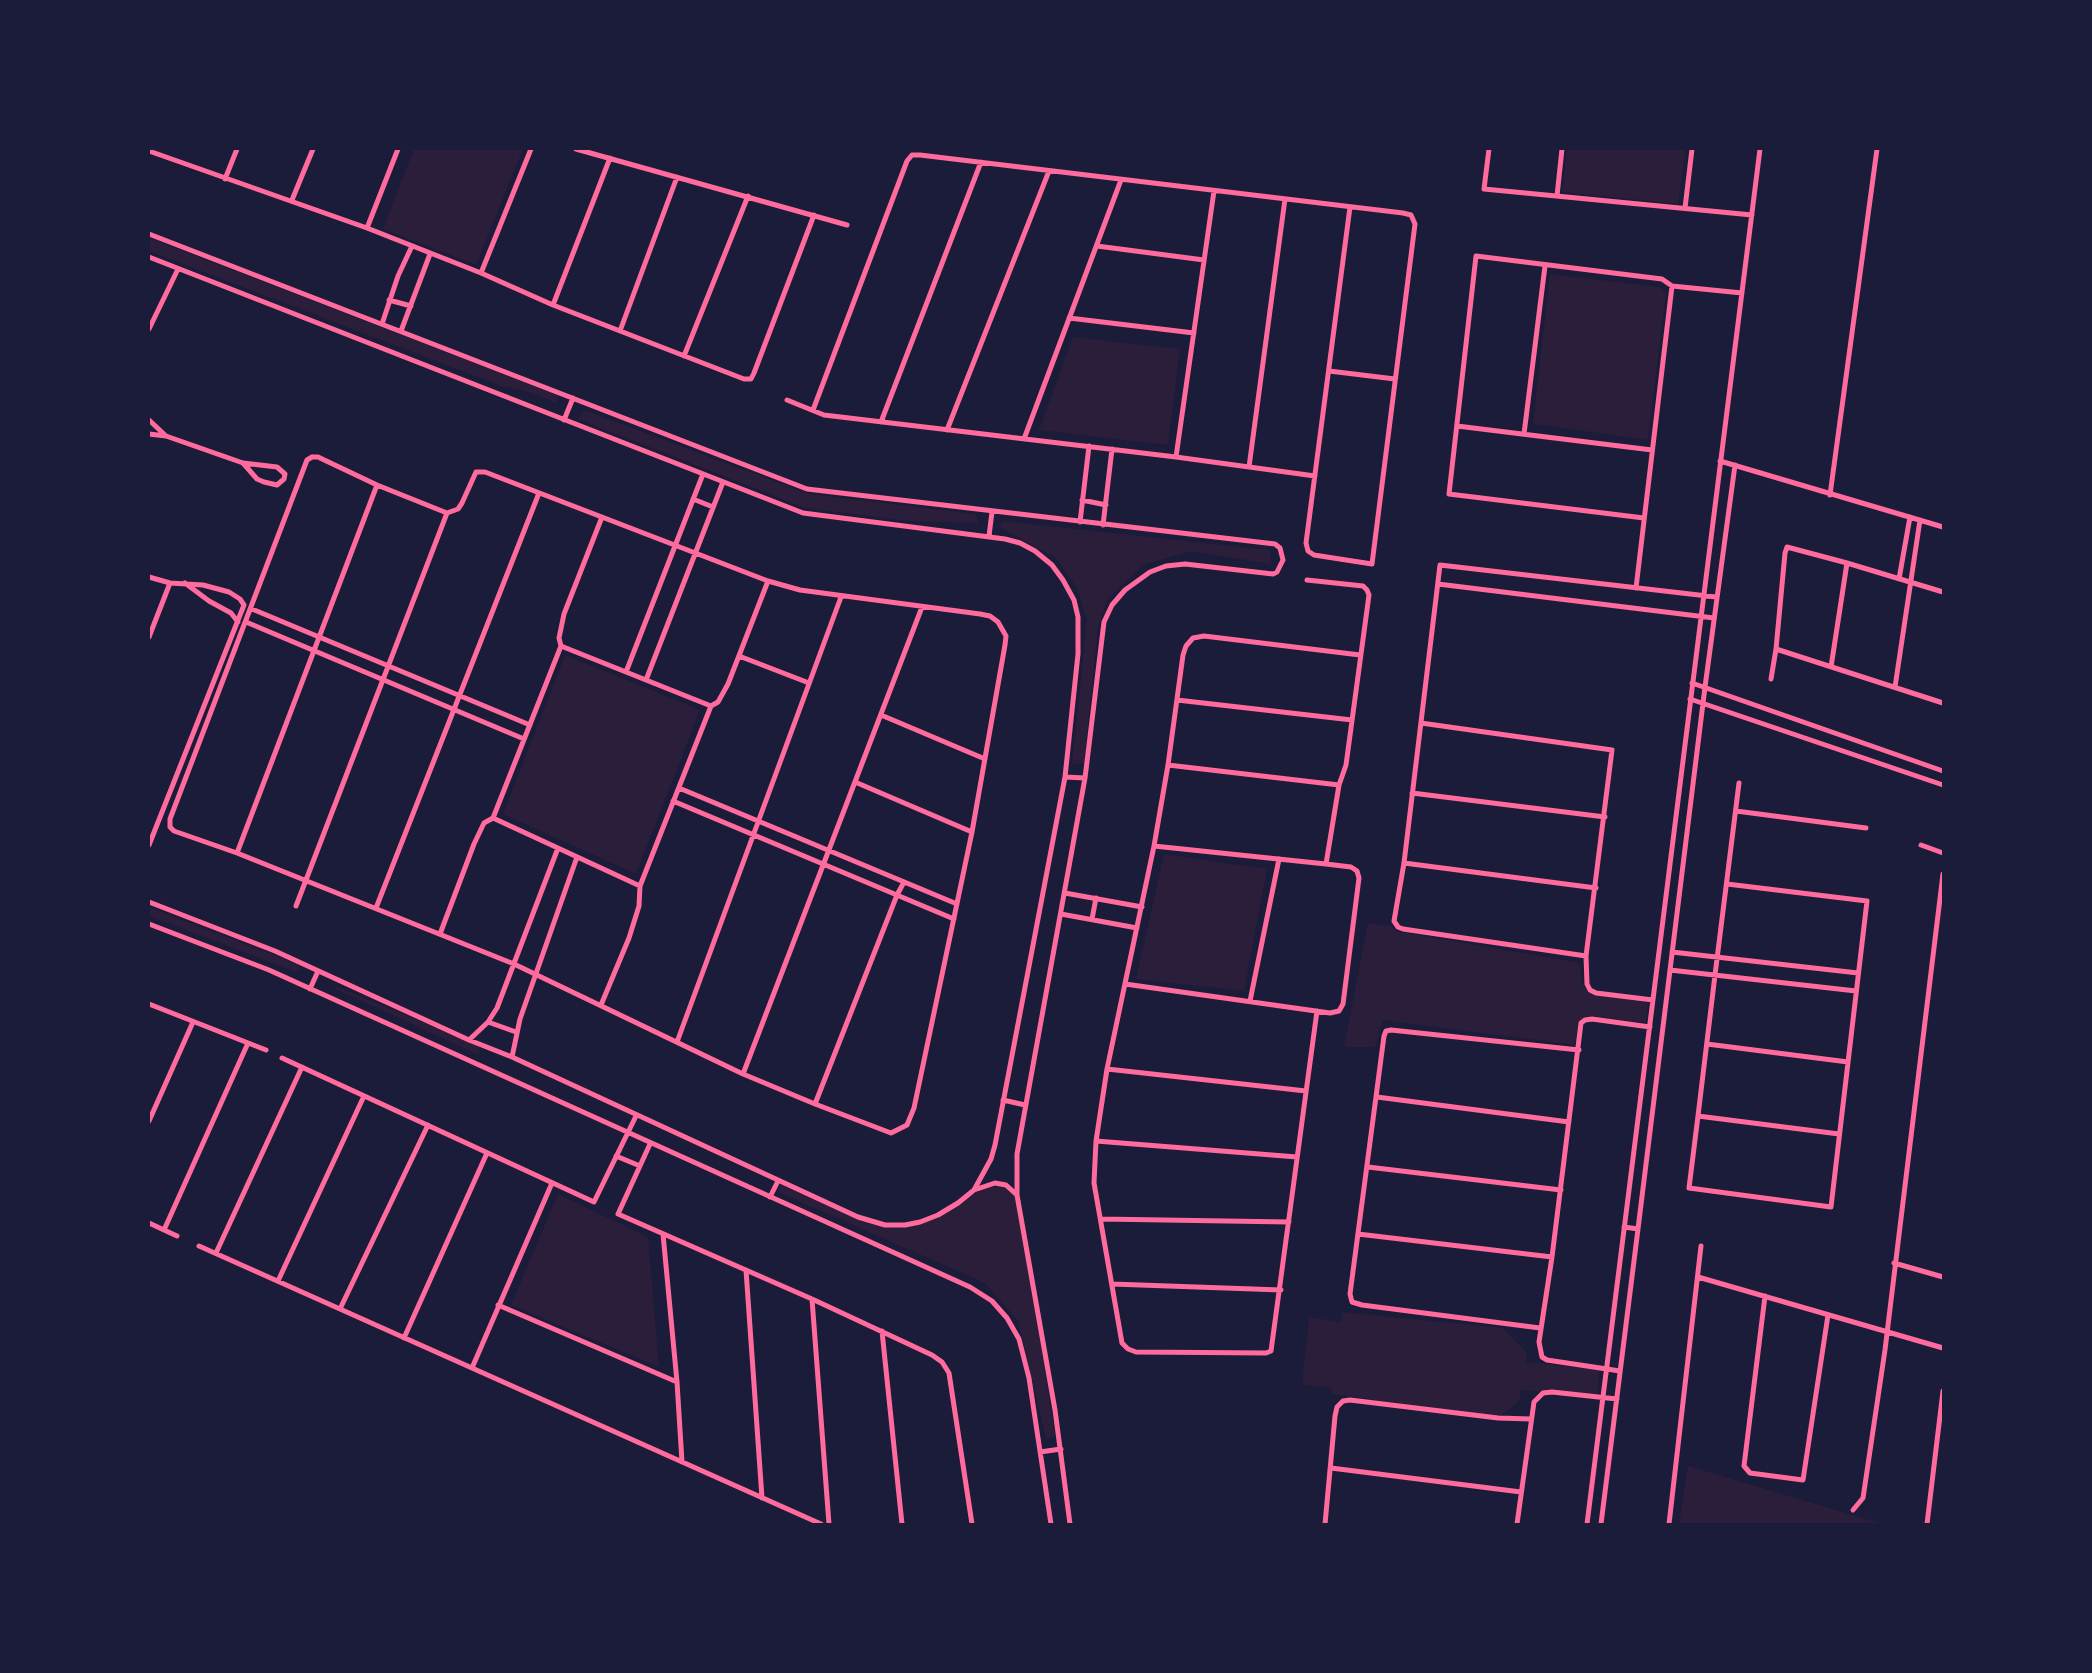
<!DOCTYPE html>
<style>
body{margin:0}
#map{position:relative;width:2092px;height:1673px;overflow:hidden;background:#1b1b3a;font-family:"PT Sans",sans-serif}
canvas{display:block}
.frame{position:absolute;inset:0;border:150px solid #1b1b3a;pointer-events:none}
</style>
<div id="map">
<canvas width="2092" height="1673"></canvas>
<div class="frame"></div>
</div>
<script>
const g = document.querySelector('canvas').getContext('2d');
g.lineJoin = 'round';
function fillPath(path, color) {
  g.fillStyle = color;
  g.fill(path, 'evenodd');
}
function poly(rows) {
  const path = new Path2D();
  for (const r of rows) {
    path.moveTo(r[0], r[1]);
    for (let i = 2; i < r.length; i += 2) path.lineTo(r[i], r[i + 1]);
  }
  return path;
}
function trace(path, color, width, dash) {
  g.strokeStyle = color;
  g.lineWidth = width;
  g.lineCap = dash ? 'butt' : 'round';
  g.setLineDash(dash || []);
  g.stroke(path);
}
fillPath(poly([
 [414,149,523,149,476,265,383,229],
 [1567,149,1686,149,1678,204,1562,192],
 [149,238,557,395,557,403,522,390,501,386,149,251],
 [1550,274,1659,287,1666,293,1648,440,1533,424],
 [1073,337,1180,349,1168,445,1039,430],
 [584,410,809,494,976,514,978,523,910,521,805,508,578,419],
 [1002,521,1270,550,1271,564,1191,551,1143,565,1107,600,1098,628,1084,763,1072,764,1087,620,1077,588,1056,558,999,527],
 [565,655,700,710,636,874,503,814],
 [1164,854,1267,869,1244,991,1136,979],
 [149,907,297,964,301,969,296,972,149,916],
 [1368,923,1391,926,1396,931,1580,963,1582,984,1588,993,1648,1003,1646,1023,1592,1016,1584,1018,1579,1022,1574,1045,1383,1020,1375,1047,1344,1047],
 [335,986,480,1046,479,1055,336,989],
 [781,1184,858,1219,905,1226,958,1205,986,1187,1006,1186,1017,1195,1055,1436,1046,1439,1018,1321,985,1283,778,1192],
 [558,1194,648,1237,659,1367,511,1305],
 [1342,1312,1503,1328,1526,1352,1526,1362,1600,1370,1597,1396,1521,1390,1519,1401,1499,1417,1331,1394,1332,1388,1302,1385,1309,1317,1341,1322],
 [1688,1466,1883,1524,1679,1524]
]), '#2a1e3b');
trace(poly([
 [576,149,847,225],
 [1489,149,1484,189,1752,215],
 [149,151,367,228,481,273,553,305,744,379,751,379,754,373,814,215],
 [225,179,237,149],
 [1557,196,1562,149],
 [292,200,313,149],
 [1685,208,1692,149],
 [367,228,398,149],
 [149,234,807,489,1275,544,1280,548,1283,560,1277,572,1273,574,1185,564,1166,566,1150,572,1125,590,1112,605,1104,622,1085,778,1017,1154,1017,1195,1055,1410,1070,1524],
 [1097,246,1204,260],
 [149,257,803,513,1005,539,1020,543,1035,551,1052,565,1063,580,1074,600,1078,617,1078,654,1065,777,995,1145,991,1159,974,1190],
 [481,273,531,149],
 [389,300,411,306],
 [553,305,610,158],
 [1069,318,1194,333],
 [382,324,398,276,412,246],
 [149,329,178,269],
 [401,331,430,254],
 [620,331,677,177],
 [684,356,748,196],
 [1329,371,1395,379],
 [787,400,824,415,1176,457,1315,476],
 [813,410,907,161,912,155,920,155,1403,213,1411,215,1415,224,1372,564,1314,555,1308,551,1306,543,1350,207],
 [149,420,166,436],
 [564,420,573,398],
 [881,422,981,162],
 [1457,426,1652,450],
 [947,430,1049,171],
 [149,434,166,436,243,463],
 [1524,434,1545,266],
 [1024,439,1121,180],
 [312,457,318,457,377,485,447,513,458,509,462,503,476,472,485,472,768,581,800,590,980,614,990,616,998,622,1006,636,1005,645,972,832,914,1108,907,1125,891,1133,815,1104,743,1074,514,964,237,853,174,831,170,827,170,819,307,460,312,457],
 [1176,457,1214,191],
 [1720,461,1943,527],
 [243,463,277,467,285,474,284,479,277,485,264,482,257,479,243,463],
 [1249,467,1285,199],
 [1830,495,1877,149],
 [693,499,713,507],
 [1082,500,1106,505],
 [1644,518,1449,494,1476,256,1662,279,1672,286,1742,293],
 [1080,522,1089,446],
 [1103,525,1112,449],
 [989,536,992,512],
 [149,577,170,583,203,585,229,592,240,599,244,605,149,845],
 [1899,579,1910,517],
 [1307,580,1363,586,1367,590,1369,595,1346,765,1339,785,1326,864],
 [185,583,209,601,231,613,238,622],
 [1438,584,1714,618],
 [1636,588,1672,286],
 [252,609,530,725],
 [246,622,524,739],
 [149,637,170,583],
 [561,646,711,706],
 [1776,649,1943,703],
 [739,656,809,683],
 [1831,667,1847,563],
 [626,672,703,474],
 [1771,679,1776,649,1785,553,1787,547,1847,563,1943,592],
 [646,680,723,482],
 [1692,683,1943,771],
 [1895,687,1920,520],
 [1690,699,1943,785],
 [1177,700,1352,720],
 [881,715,985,759],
 [1421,723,1612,750,1586,956,1587,984,1590,990,1596,993,1653,1000],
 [1168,765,1339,785],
 [1065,777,1085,778],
 [855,782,972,832],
 [679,788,957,904],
 [1412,793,1605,817],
 [673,801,954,919],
 [1736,811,1866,828],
 [493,818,640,886],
 [1921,845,1943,853],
 [237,853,377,485],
 [1404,863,1596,888],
 [1727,884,1867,901,1831,1207,1689,1188,1698,1116,1715,975,1739,783],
 [1065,893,1142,907],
 [149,902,275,951,469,1040,512,1057,858,1217,885,1225,905,1225,920,1222,938,1215,958,1203,974,1190,995,1183,1006,1185,1017,1195],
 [296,906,447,513],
 [376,908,539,493],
 [1061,914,1137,928],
 [1092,919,1096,898],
 [149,924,269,970,970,1287,992,1301,1007,1318,1019,1339,1029,1378,1051,1524],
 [440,934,474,844,484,823,493,818,561,646,559,638,564,614,602,517],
 [1672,952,1858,973],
 [1586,956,1403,929,1398,927,1394,921,1404,863,1440,565,1716,597],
 [1670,970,1856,991],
 [1125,984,1330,1013,1339,1011,1343,1004,1359,878,1357,871,1351,867,1326,864,1154,846],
 [310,989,318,971],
 [1250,1001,1279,859],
 [149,1004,266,1050],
 [601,1005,629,938,639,906,640,886,711,706,718,702,728,684,768,581],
 [1317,1011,1271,1351,1266,1353,1136,1352,1128,1349,1122,1343,1094,1183,1096,1141,1107,1069,1154,846,1168,765,1183,655,1186,646,1193,638,1204,636,1360,655],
 [488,1022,516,1032],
 [469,1040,488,1022,497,1008,558,848],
 [677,1042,841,597],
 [1707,1044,1848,1062],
 [512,1057,520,1019,577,857],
 [282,1058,594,1202,636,1116],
 [1107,1069,1306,1091],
 [743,1074,922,607],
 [1377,1097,1569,1122],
 [1003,1100,1025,1105],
 [815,1104,897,895,904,882],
 [1698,1116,1839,1134],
 [149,1121,193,1022],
 [1096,1141,1297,1157],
 [650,1144,618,1214,812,1299,932,1355,942,1362,949,1373,972,1524],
 [616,1156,640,1166],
 [1368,1167,1561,1190],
 [770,1197,778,1181],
 [1101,1219,1289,1222],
 [149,1223,177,1236],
 [1638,1229,1705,687,1735,465],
 [164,1230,248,1043],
 [663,1234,677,1382,682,1462],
 [1358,1234,1552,1257],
 [199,1246,821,1524],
 [216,1253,302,1067],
 [1894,1263,1943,1277],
 [746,1270,762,1498],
 [1698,1277,1943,1348],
 [278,1281,364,1096],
 [1112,1284,1281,1290],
 [1765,1296,1744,1466,1750,1473,1803,1480,1828,1315],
 [812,1299,829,1524],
 [498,1305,677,1382],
 [340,1309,428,1125],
 [1540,1328,1362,1305,1352,1302,1350,1294,1384,1036,1386,1031,1391,1030,1579,1050],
 [882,1331,902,1524],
 [404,1338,487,1153],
 [472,1368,552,1183],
 [1620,1371,1547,1360,1542,1357,1539,1342,1552,1257,1581,1023,1585,1020,1592,1019,1650,1027],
 [1040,1452,1061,1449],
 [1331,1468,1521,1492],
 [1853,1510,1863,1498,1885,1350,1943,874],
 [1325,1524,1335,1416,1337,1407,1343,1401,1350,1400,1498,1418,1531,1419],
 [1517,1524,1534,1402,1543,1393,1552,1392,1617,1399],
 [1587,1524,1760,149],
 [1601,1524,1638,1229,1624,1227],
 [1669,1524,1701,1246],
 [1927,1524,1943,1391]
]), '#ff6b9d', 5);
</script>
